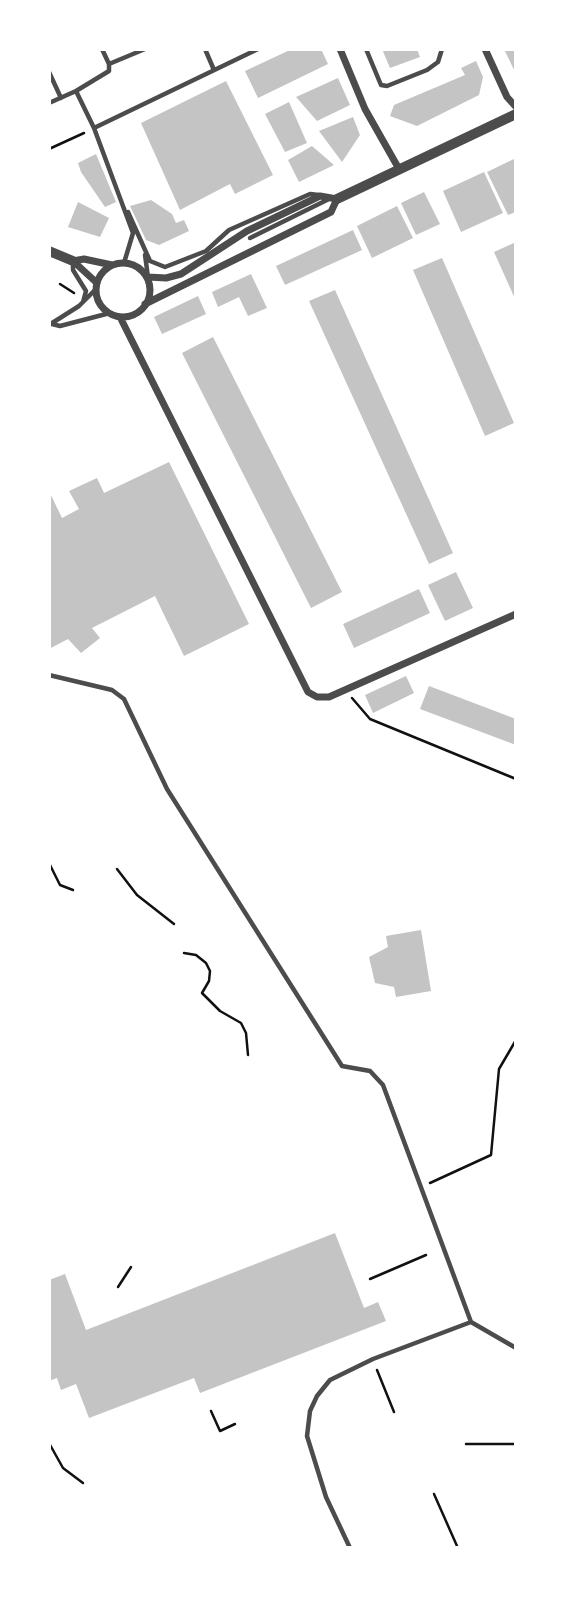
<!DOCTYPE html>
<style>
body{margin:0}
#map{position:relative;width:565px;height:1597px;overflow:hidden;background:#fff;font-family:"Source Sans 3",sans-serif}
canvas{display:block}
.frame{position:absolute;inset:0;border:51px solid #fff;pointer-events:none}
</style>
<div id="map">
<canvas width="565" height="1597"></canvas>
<div class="frame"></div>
</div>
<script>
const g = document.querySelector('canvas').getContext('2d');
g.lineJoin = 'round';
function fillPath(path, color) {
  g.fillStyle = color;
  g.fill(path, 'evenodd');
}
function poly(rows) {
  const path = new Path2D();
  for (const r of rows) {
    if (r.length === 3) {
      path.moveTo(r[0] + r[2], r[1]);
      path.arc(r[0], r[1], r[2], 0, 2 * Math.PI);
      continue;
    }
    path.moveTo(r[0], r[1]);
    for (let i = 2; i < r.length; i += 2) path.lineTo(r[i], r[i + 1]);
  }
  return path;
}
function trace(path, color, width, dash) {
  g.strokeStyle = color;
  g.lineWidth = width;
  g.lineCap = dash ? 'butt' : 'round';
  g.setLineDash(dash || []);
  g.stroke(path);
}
fillPath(poly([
 [292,49,321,49,328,64,258,98,245,71],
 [382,49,417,49,420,57,390,68],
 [504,49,516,49,516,74],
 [476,61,483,77,479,95,417,126,390,116,394,105,465,75,461,68],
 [338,78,350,105,317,121,296,97],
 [226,81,273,175,235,194,230,184,180,210,141,123],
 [289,102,307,143,285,152,265,114],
 [353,117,360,135,342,162,319,131],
 [312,146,334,165,299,182,288,160],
 [96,154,116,202,105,207,81,172,78,163],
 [516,158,516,212,508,215,487,172],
 [484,172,503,213,461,232,443,191],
 [424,192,440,224,416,235,401,203],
 [151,200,172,214,176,223,184,220,189,231,159,245,146,240,130,206],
 [78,202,109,218,100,237,68,227],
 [397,206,413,238,372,258,357,226],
 [353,230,362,250,285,285,276,266],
 [516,242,516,301,494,252],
 [442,258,514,423,485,436,413,270],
 [251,274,267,308,248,316,239,297,218,307,212,292],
 [335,290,453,553,429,564,309,301],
 [198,296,206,314,162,334,154,317],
 [213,337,342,592,311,608,182,353],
 [169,462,249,624,184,656,155,596,92,628,100,638,81,653,68,639,49,649,49,491,62,518,79,509,69,491,97,478,104,493],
 [456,572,473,608,445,621,428,585],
 [419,589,430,613,354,648,343,624],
 [406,676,414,693,373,713,365,695],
 [429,686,516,719,516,745,420,709],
 [421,930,431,991,396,997,394,987,375,983,369,957,388,947,386,936],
 [335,1233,364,1308,378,1302,386,1321,200,1393,194,1378,89,1418,76,1384,61,1390,57,1378,49,1381,49,1280,65,1274,86,1330]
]), '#c4c4c4');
trace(poly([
 [49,149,84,133],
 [60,284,74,293],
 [352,698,370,719,516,779],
 [49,863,60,885,73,890],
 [117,869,137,895,174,924],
 [184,953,196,955,206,963,210,971,209,981,202,993,220,1011,241,1023,246,1033,248,1055],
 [430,1183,491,1155,499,1069,516,1040],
 [370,1279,426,1255],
 [118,1287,131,1267],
 [377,1370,394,1412],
 [211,1411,220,1431,235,1424],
 [49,1443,63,1468,83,1483],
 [466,1444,516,1444],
 [434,1494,457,1546]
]), '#111', 2.5);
trace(poly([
 [205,49,214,70],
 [366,49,381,85,387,86,427,70,438,62,442,49],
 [109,64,145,49],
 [49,72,61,98],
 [76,91,109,71,109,64,102,49],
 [49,103,76,91,94,128],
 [128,212,150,261,165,267,206,251,229,230,310,194,319,195],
 [250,238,331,198],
 [145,255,148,277],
 [73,263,73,270,86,291,83,302],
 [124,263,133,233,94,128,258,49],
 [52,324,60,326,110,313],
 [49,325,79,306,97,288],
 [49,675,112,690,124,699,167,789,342,1066,370,1071,383,1085,471,1322,516,1348],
 [350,1548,326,1497,307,1436,310,1411,317,1396,330,1380,373,1359,471,1322]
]), '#4c4c4c', 4.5);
trace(poly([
 [340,49,365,109,399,169],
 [485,49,507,97,516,107],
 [73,261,84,259,112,265],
 [73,261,97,283],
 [123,290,27],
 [145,304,331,212,337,199,320,196,247,231,181,274,166,278,148,277],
 [120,317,308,692,317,697,329,697,516,614]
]), '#4c4c4c', 7);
trace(poly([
 [337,199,516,114],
 [49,251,73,261]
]), '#4c4c4c', 10);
</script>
